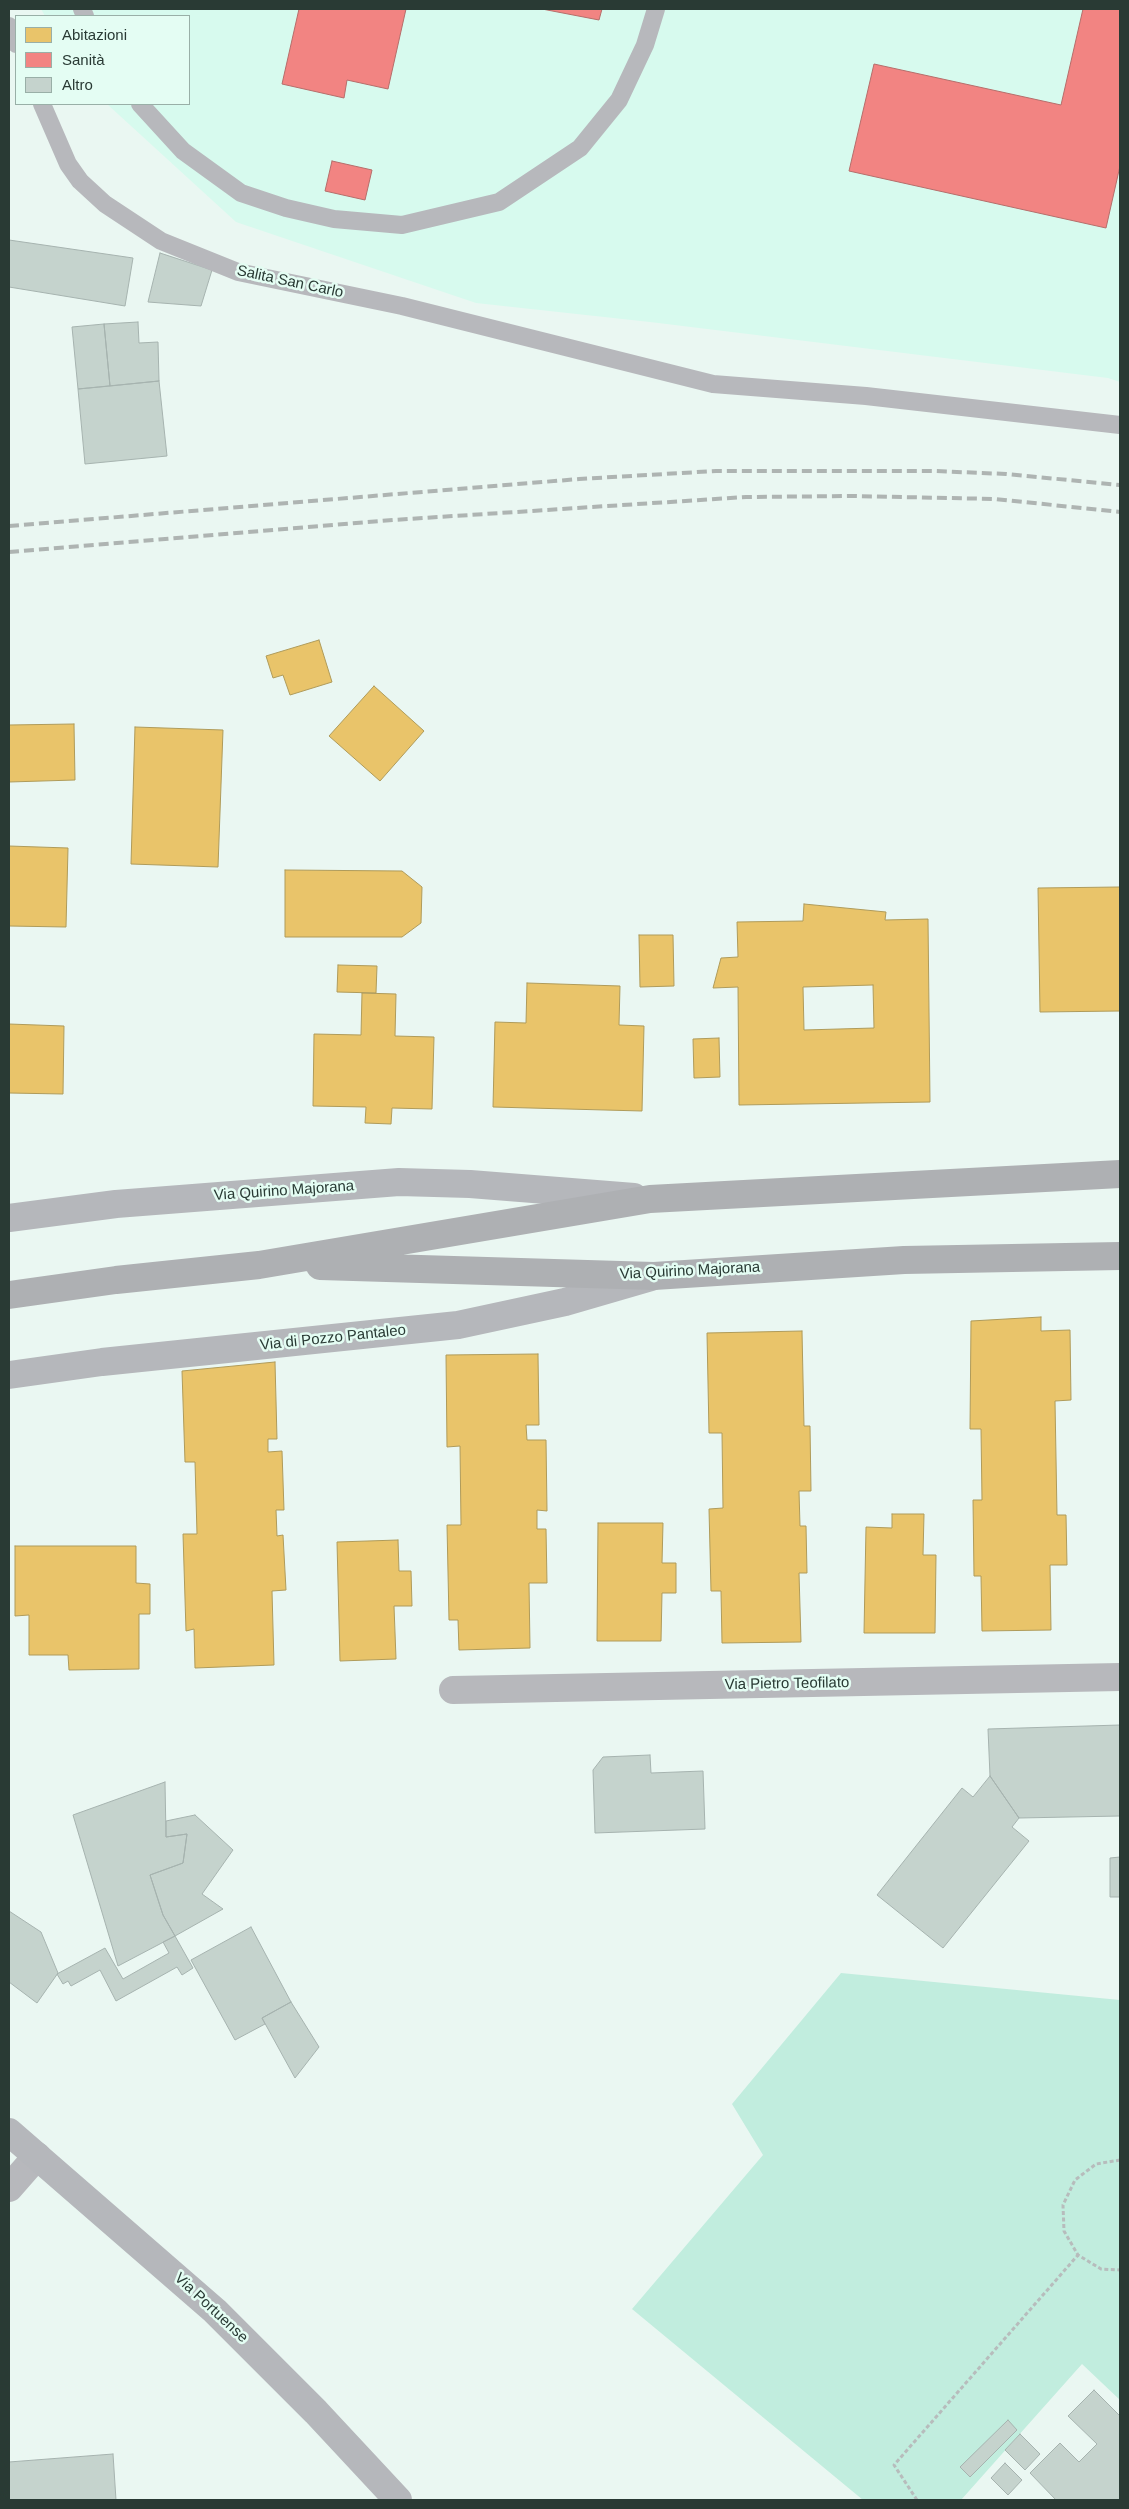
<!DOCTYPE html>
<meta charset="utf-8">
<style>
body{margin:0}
#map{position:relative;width:1129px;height:2509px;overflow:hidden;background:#eaf7f2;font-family:Arial,sans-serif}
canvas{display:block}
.frame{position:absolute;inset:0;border:10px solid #293a34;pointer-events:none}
.legend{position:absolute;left:15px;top:15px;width:175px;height:90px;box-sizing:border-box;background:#e4fdf3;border:1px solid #99afa7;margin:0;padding:6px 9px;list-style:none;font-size:15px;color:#293a34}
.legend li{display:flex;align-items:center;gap:10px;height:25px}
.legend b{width:25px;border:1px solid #99afa7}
</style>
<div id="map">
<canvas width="1129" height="2509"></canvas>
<div class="frame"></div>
<ul class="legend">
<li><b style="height:14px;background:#e9c46a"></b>Abitazioni</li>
<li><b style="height:14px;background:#f28482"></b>Sanità</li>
<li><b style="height:14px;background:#c5d3cd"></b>Altro</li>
</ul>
</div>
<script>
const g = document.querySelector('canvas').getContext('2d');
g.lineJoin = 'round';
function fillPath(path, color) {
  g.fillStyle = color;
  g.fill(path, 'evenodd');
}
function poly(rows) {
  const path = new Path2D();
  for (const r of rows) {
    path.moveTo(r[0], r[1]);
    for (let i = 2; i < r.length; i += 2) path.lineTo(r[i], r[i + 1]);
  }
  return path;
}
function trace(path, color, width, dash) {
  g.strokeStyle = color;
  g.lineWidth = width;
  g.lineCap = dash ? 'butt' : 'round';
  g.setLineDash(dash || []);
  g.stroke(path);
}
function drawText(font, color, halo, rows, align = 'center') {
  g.font = font + ' Arial,sans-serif';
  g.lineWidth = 5;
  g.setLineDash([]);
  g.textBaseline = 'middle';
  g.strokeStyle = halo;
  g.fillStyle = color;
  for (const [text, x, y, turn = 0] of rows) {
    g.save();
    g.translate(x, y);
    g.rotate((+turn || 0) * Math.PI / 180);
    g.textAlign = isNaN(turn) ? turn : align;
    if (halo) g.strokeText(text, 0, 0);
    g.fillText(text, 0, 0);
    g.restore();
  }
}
fillPath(poly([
 [41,9,1120,9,1120,382,1108,378,650,322,476,303,236,222,107,104,189,104,189,16,45,16]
]), '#d7faee');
fillPath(poly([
 [841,1973,1120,2000,1120,2400,1082,2364,961,2500,863,2500,632,2309,763,2155,732,2104]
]), '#c1edde');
const homes = poly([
 [319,640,332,682,290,695,283,675,273,678,266,656,319,640],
 [374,686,424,731,380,781,329,736,374,686],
 [74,724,75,780,9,782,9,725,74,724],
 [135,727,223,730,218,867,131,864,135,727],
 [9,846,68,848,66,927,9,926,9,846],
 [285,870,402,871,422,887,421,923,402,937,285,937,285,870],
 [1120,887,1120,1011,1040,1012,1038,888,1120,887],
 [804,904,886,912,885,920,928,919,930,1102,739,1105,738,987,713,988,721,958,738,957,737,922,803,921,804,904],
 [873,985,874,1028,804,1030,803,987,873,985],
 [639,935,673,935,674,986,640,987,639,935],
 [338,965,377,966,376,993,337,992,338,965],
 [527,983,620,986,619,1025,644,1026,642,1111,493,1107,495,1022,526,1023,527,983],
 [362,993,396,994,395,1036,434,1037,432,1109,392,1108,391,1124,365,1123,366,1107,313,1106,314,1034,361,1035,362,993],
 [9,1024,64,1026,63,1094,9,1093,9,1024],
 [719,1038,720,1077,694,1078,693,1039,719,1038],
 [1041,1317,1041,1331,1070,1330,1071,1400,1055,1401,1057,1515,1066,1515,1067,1565,1050,1565,1051,1630,982,1631,981,1576,974,1576,973,1500,982,1500,981,1429,970,1429,971,1321,1041,1317],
 [802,1331,804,1426,810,1426,811,1491,799,1491,800,1526,806,1526,807,1573,799,1573,801,1642,722,1643,721,1591,711,1591,709,1509,723,1508,722,1433,709,1433,707,1333,802,1331],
 [538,1354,539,1425,526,1425,527,1440,546,1440,547,1511,537,1510,537,1529,546,1529,547,1583,529,1583,530,1648,459,1650,458,1620,449,1620,447,1525,461,1525,460,1446,447,1447,446,1355,538,1354],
 [275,1362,277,1439,268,1439,268,1452,282,1451,284,1510,276,1510,277,1536,283,1535,286,1590,272,1591,274,1665,195,1668,194,1629,186,1631,183,1534,197,1534,195,1462,185,1462,182,1371,275,1362],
 [892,1514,924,1514,923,1555,936,1555,935,1633,864,1633,866,1527,892,1528,892,1514],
 [598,1523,663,1523,662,1563,676,1563,676,1593,662,1593,661,1641,597,1641,598,1523],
 [398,1540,399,1571,411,1571,412,1606,394,1606,396,1659,340,1661,337,1542,398,1540],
 [15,1546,136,1546,136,1583,150,1584,150,1614,139,1614,139,1669,69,1670,68,1655,29,1655,29,1615,15,1616,15,1546]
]);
fillPath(homes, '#e9c46a');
trace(homes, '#af9b5a', 1);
const health = poly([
 [299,9,406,9,388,89,347,80,344,98,282,84,299,9],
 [542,9,602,9,599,20,542,9],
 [1083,9,1120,9,1120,166,1106,228,849,171,874,64,1061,105,1083,9],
 [332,161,372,170,365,200,325,191,332,161]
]);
fillPath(health, '#f28482');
trace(health, '#b66e6b', 1);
const building = poly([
 [9,240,133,258,125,306,9,287,9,240],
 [160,253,212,270,201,306,148,302,160,253],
 [138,322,139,343,158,342,159,381,110,386,104,324,138,322],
 [104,324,110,386,78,389,72,327,104,324],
 [159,381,167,456,85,464,78,389,159,381],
 [1120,1725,1120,1816,1019,1818,990,1776,988,1729,1120,1725],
 [650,1755,651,1773,703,1771,705,1829,595,1833,593,1770,603,1757,650,1755],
 [990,1776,1019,1818,1012,1827,1029,1841,943,1948,877,1895,962,1788,973,1797,990,1776],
 [165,1782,166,1837,187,1834,183,1863,150,1875,163,1915,175,1936,118,1966,73,1815,165,1782],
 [195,1815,233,1850,202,1894,223,1909,175,1936,163,1915,150,1875,183,1863,187,1834,166,1837,166,1821,195,1815],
 [1120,1857,1120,1897,1110,1897,1110,1858,1120,1857],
 [9,1911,41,1932,58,1973,37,2003,9,1982,9,1911],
 [251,1927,291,2002,262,2018,265,2024,235,2040,191,1960,251,1927],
 [175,1936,193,1968,182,1975,177,1967,116,2001,100,1970,71,1986,68,1981,63,1984,57,1974,105,1948,123,1979,169,1953,163,1942,175,1936],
 [291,2002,319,2047,295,2078,262,2018,291,2002],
 [1094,2390,1120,2416,1120,2500,1056,2500,1030,2473,1060,2443,1079,2462,1097,2444,1068,2416,1094,2390],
 [1008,2420,1017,2430,970,2477,960,2467,1008,2420],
 [1020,2434,1040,2454,1025,2470,1005,2450,1020,2434],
 [113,2454,116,2500,9,2500,9,2462,113,2454],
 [1005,2463,1022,2480,1008,2495,991,2478,1005,2463]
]);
fillPath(building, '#c5d3cd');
trace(building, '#a6b3af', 1);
trace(poly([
 [1120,2160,1096,2164,1075,2180,1063,2205,1064,2231,1078,2255,1101,2269,1120,2270],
 [917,2500,894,2465,1078,2255]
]), '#b7bcbc', 3, [4, 2.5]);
trace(poly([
 [82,9,85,16],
 [9,26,16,44],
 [42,104,68,164,80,181,105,204,161,241,238,272,402,306,713,384,866,396,1120,425],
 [140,104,183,151,241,193,286,208,334,219,402,225,499,202,580,148,619,100,645,45,656,9]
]), '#b7b8bc', 18);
trace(poly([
 [453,1690,1120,1677],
 [9,2188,37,2156]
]), '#b7b8bc', 28);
trace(poly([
 [9,1218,116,1204,399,1182,470,1184,634,1197],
 [9,1375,102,1362,458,1325,565,1302,651,1277],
 [9,2132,215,2311,316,2412,398,2500]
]), '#b5b7bb', 28);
trace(poly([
 [320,1266,654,1276,904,1260,1120,1256],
 [9,1295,116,1280,259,1265,650,1199,1120,1174]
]), '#aeb0b3', 28);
trace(poly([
 [9,526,579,479,716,471,934,471,1006,474,1120,485],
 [9,552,393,520,746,497,852,496,995,499,1120,512]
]), '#aeb4b2', 4, [10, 5]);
drawText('15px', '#293a34', '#e4fdf3', [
 ["Salita San Carlo",290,282,12],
 ["Via Quirino Majorana",284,1191,-4],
 ["Via Quirino Majorana",690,1271,-3],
 ["Via di Pozzo Pantaleo",333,1338,-6],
 ["Via Pietro Teofilato",787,1684,-1],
 ["Via Portuense",211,2308,43]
]);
</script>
